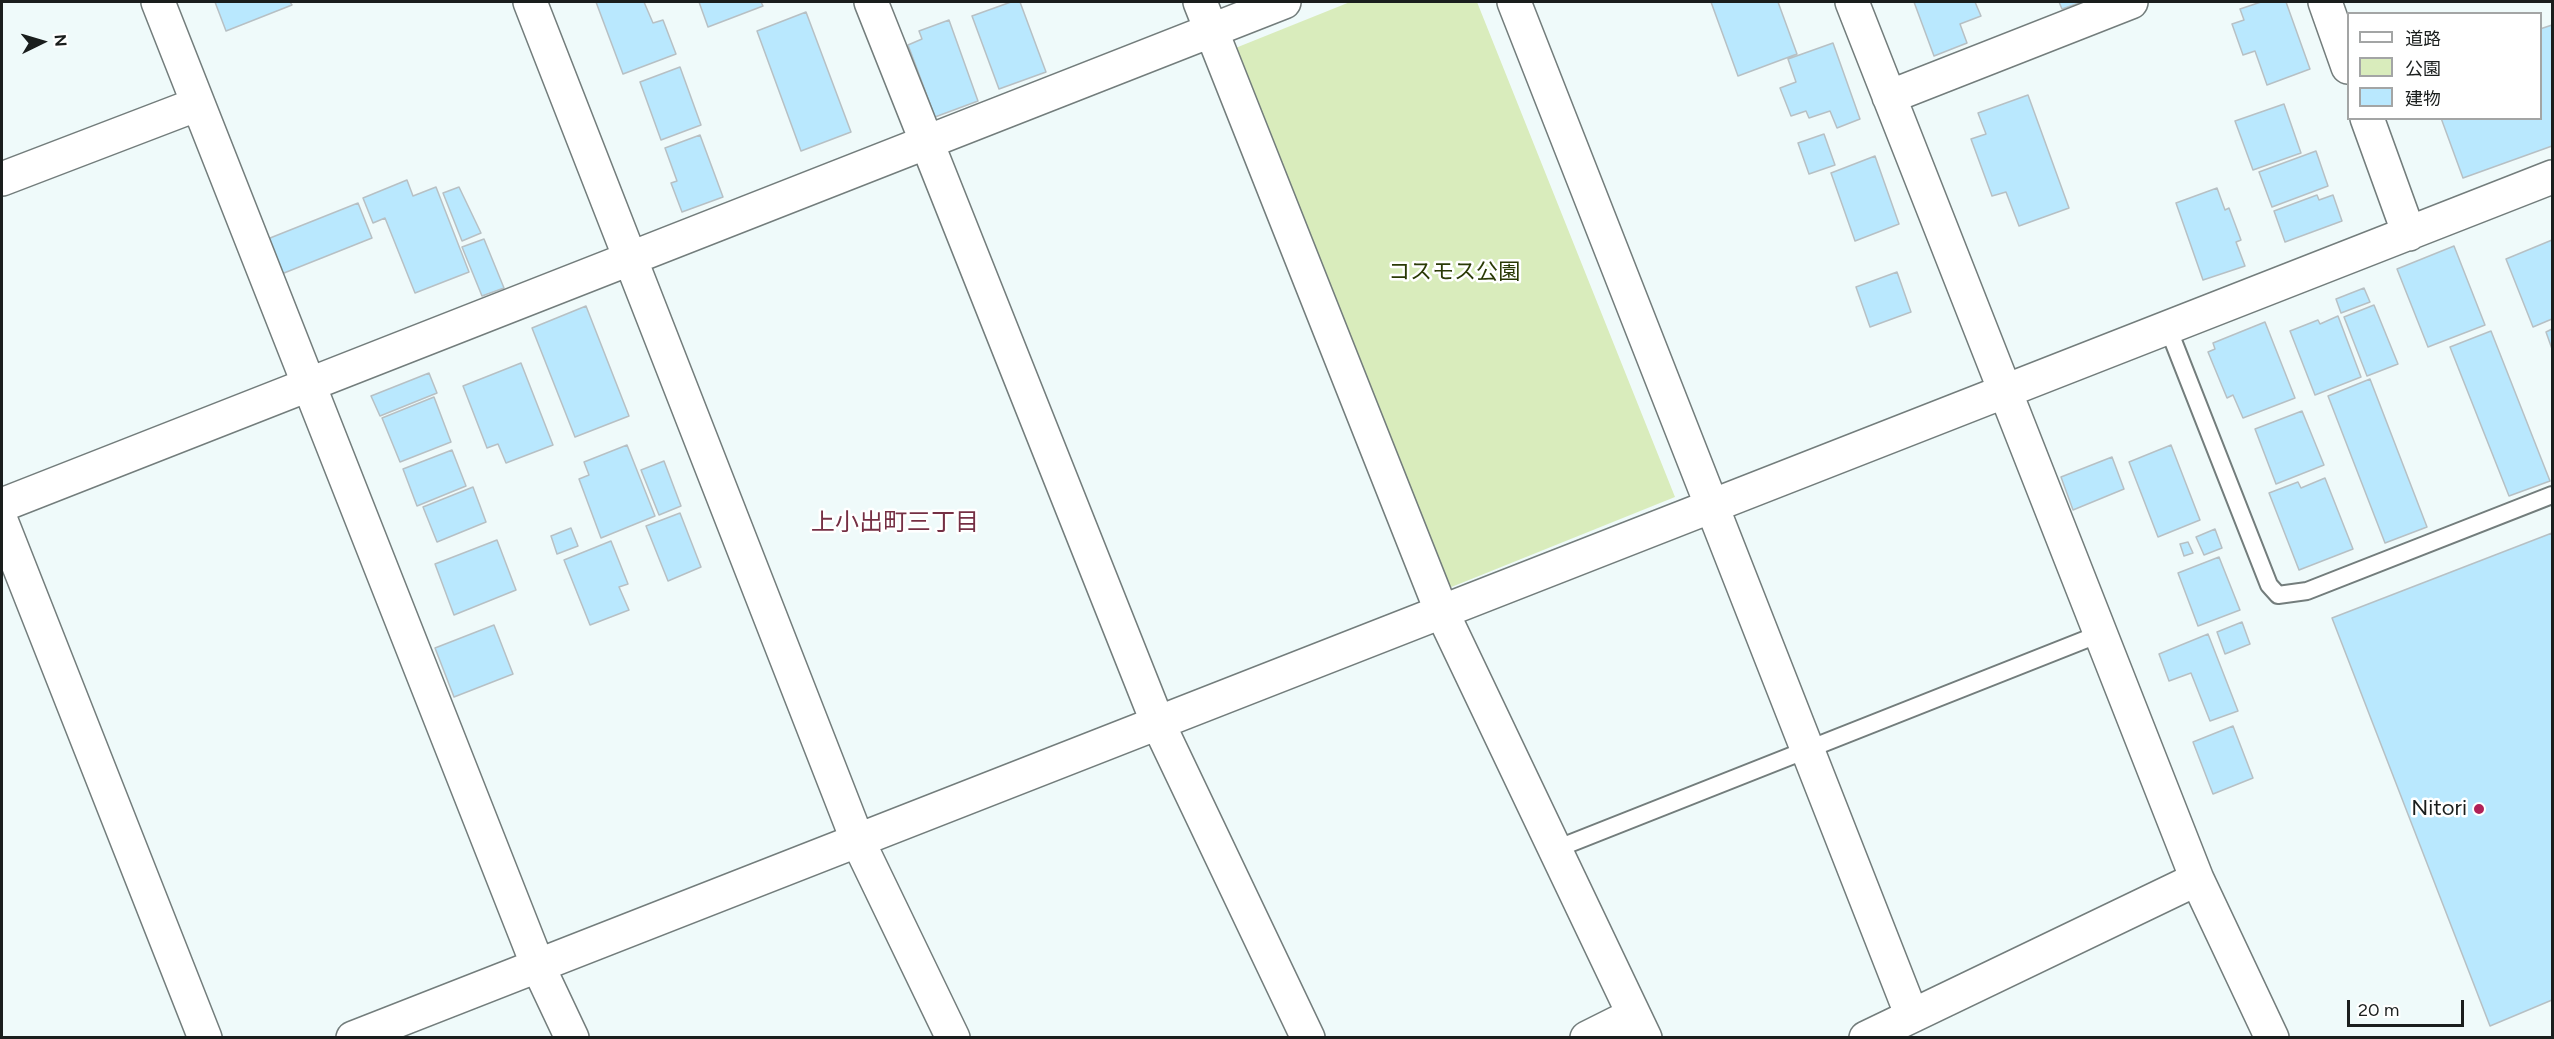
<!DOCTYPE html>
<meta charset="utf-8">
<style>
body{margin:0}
#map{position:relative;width:2554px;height:1039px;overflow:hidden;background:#effafa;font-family:Figtree,"Noto Sans JP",sans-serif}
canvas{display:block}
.frame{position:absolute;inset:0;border:3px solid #1a1e1d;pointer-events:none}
.legend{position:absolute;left:2347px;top:12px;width:195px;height:108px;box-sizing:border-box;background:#fff;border:2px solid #a3a5a5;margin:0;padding:8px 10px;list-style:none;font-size:18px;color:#1a1e1d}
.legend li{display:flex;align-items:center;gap:12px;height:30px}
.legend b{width:30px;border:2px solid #a3a5a5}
.north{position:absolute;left:12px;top:12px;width:60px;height:60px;-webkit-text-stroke:4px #fff;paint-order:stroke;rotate:85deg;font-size:16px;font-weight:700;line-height:24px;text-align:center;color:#1a1e1d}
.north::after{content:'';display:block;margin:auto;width:21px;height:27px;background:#1a1e1d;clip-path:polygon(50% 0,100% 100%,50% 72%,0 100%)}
.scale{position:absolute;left:2347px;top:1000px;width:117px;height:27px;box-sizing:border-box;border:3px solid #1a1e1d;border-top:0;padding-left:8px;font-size:18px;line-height:21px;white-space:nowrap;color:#1a1e1d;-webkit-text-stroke:4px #fff;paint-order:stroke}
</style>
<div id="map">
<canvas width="2554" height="1039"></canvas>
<div class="frame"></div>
<ul class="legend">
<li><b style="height:8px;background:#fff"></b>道路</li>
<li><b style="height:16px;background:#d9ecbc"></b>公園</li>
<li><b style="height:16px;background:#b9e8fe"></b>建物</li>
</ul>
<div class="north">N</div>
<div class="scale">20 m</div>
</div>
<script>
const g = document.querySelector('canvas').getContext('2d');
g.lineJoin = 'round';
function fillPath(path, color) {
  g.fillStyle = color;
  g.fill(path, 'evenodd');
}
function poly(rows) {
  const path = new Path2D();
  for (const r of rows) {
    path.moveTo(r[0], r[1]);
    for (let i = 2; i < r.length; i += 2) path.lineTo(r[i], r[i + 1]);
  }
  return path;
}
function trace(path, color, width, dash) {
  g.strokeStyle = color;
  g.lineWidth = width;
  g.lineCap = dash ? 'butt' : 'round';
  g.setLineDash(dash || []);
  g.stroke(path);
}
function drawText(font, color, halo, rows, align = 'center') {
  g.font = font + ' Figtree,"Noto Sans JP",sans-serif';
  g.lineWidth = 5;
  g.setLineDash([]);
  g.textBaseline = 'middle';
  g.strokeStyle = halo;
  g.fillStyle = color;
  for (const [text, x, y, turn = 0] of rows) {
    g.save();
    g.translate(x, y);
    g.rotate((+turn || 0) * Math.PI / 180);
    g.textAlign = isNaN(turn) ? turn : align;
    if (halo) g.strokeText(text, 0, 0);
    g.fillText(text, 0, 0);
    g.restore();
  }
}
fillPath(poly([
 [1350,2,1477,2,1675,497,1449,588,1233,49]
]), '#d9ecbc');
const building = poly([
 [215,2,290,2,292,5,226,31,215,2],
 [596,2,644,2,653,23,663,20,676,54,623,74,596,2],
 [699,2,761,2,763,6,708,27,699,2],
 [1011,2,1020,2,1046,72,999,89,972,16,1011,2],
 [1711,2,1778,2,1797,54,1738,76,1711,2],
 [1914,2,1975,2,1981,16,1960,24,1967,43,1934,56,1914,2],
 [2059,2,2082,2,2062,9,2059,2],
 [2261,2,2286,2,2310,69,2267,85,2255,51,2243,55,2232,24,2244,20,2240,9,2261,2],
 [806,12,851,132,801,151,757,31,806,12],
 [949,20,978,101,935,117,908,45,922,39,919,31,949,20],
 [2552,25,2552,146,2463,178,2441,118,2540,118,2540,29,2552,25],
 [1833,43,1860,119,1837,128,1830,111,1809,118,1806,111,1791,116,1780,88,1796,82,1788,59,1833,43],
 [680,67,701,125,661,140,640,82,680,67],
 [2028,95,2069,208,2019,226,2006,192,1992,196,1971,139,1986,134,1978,113,2028,95],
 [2284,104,2301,153,2253,170,2235,121,2284,104],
 [1824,134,1835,165,1809,174,1798,143,1824,134],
 [700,135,723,197,682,212,671,183,677,181,665,148,700,135],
 [2316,151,2328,186,2272,207,2259,172,2316,151],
 [1875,156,1899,224,1855,241,1831,173,1875,156],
 [407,180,413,196,436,187,469,272,415,293,385,218,373,223,363,198,407,180],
 [459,187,481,233,462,241,443,193,459,187],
 [2217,188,2225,210,2229,208,2241,240,2236,242,2245,266,2203,280,2176,203,2217,188],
 [2317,195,2319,200,2333,195,2342,221,2285,242,2274,211,2317,195],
 [358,203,372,238,274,277,260,242,358,203],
 [484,239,504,288,482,296,462,247,484,239],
 [2552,240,2552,319,2533,327,2506,259,2552,240],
 [2454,246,2485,325,2428,347,2397,269,2454,246],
 [1897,272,1911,312,1870,327,1856,287,1897,272],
 [2364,288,2370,302,2341,313,2336,299,2364,288],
 [2374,305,2398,364,2367,376,2344,317,2374,305],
 [586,306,629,416,575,437,532,328,586,306],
 [2338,316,2361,377,2315,395,2290,331,2318,320,2320,324,2338,316],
 [2265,322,2295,398,2243,418,2233,395,2227,398,2208,352,2215,349,2213,343,2265,322],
 [2552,329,2552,349,2546,332,2552,329],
 [2491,331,2550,481,2509,496,2450,347,2491,331],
 [521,363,553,445,506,463,498,444,487,448,463,386,521,363],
 [429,373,437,393,380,416,371,396,429,373],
 [2370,379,2427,527,2385,543,2328,396,2370,379],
 [434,397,451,442,400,462,382,418,434,397],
 [2302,411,2324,465,2276,484,2255,429,2302,411],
 [627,445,655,516,601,538,579,479,589,475,584,462,627,445],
 [2171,445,2200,520,2158,537,2129,462,2171,445],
 [452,450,466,486,417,506,403,469,452,450],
 [2112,457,2124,489,2073,510,2061,477,2112,457],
 [664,461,681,506,659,515,641,470,664,461],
 [2325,478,2353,549,2299,570,2269,493,2298,482,2301,488,2325,478],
 [473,487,486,522,437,542,423,507,473,487],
 [680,513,701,567,668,581,646,526,680,513],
 [571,528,578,546,557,554,551,536,571,528],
 [2215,529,2222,548,2204,555,2196,537,2215,529],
 [2552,533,2552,1000,2490,1026,2332,618,2552,533],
 [497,540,516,590,454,615,435,564,497,540],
 [611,541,628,584,619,587,629,610,590,625,564,560,611,541],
 [2188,542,2193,553,2184,556,2180,544,2188,542],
 [2219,557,2240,610,2198,626,2178,573,2219,557],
 [2242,622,2250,644,2225,654,2217,632,2242,622],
 [494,625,513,674,454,697,435,648,494,625],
 [2208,634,2238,711,2210,721,2191,673,2169,681,2159,654,2208,634],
 [2233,726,2253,778,2213,794,2193,742,2233,726]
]);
fillPath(building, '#b9e8fe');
trace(building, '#b7c0c4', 1.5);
const lane = poly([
 [2168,328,2269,585,2278,595,2307,591,2552,495],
 [1556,849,2102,633]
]);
const street = poly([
 [158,2,538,966,572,1038],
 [530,2,857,839,953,1038],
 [871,2,1157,721,1308,1038],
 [1200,2,1441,610,1645,1038],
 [1514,2,1912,1016],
 [1852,2,2197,879,2272,1038],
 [2325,2,2348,67],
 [1889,97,2131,2],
 [2367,118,2409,234],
 [2,179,198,104],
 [2,505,1284,2],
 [2,523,205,1038],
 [353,1038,2552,177],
 [1587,1038,1633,1015],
 [1866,1038,2197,879]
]);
trace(lane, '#737d7c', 20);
trace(street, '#737d7c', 36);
trace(lane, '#fff', 16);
trace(street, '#fff', 33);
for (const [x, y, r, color] of [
 [2479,809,6,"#b02158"]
]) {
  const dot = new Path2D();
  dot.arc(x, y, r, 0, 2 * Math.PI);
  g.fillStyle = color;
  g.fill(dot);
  trace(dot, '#fff', 2);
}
drawText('22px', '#2a3a06', '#fff', [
 ["コスモス公園",1454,273]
]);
drawText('22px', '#1a1e1d', '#fff', [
 ["Nitori",2467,809]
], 'right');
drawText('24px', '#752f44', '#fff', [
 ["上小出町三丁目",895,523]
]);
</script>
